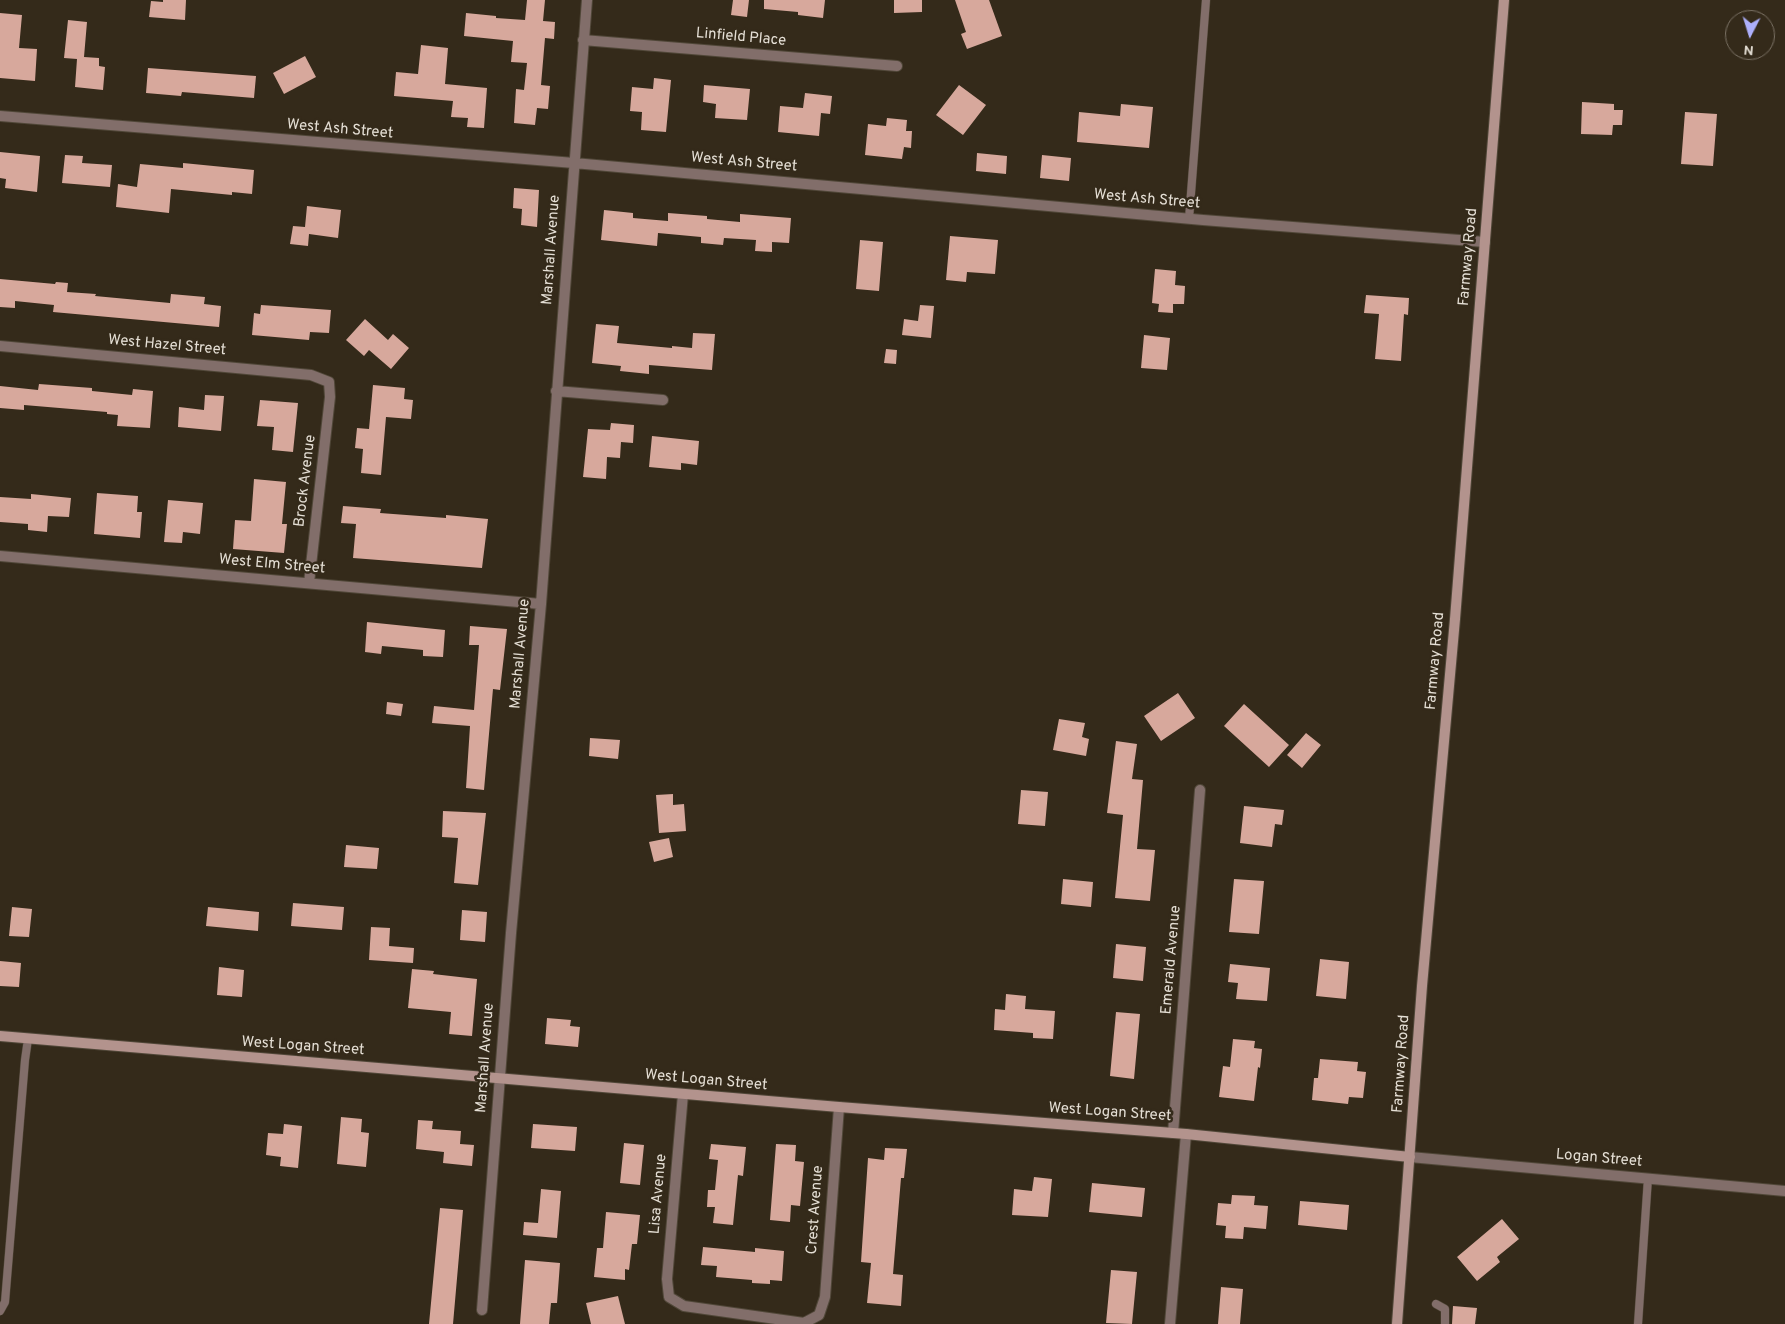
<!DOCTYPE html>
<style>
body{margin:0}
#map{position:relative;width:1785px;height:1324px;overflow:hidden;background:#342a1a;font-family:Overpass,sans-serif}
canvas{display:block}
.north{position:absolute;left:1725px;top:10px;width:50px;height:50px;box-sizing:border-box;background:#342a1a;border:1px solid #7b7265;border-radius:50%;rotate:185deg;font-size:14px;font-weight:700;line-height:20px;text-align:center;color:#e5dfd5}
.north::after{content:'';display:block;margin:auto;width:18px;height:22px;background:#adaffb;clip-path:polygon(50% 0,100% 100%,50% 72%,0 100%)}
</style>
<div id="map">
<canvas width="1785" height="1324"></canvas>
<div class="north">N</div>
</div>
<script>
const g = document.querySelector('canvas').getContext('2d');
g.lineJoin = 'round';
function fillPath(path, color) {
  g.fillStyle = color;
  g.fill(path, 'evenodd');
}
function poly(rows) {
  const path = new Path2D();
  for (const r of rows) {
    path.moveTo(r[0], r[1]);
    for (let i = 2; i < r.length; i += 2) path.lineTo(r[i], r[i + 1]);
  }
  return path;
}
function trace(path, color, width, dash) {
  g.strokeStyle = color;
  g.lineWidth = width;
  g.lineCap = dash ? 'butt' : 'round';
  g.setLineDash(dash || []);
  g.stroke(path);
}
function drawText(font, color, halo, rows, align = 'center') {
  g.font = font + ' Overpass,sans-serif';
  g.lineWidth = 5;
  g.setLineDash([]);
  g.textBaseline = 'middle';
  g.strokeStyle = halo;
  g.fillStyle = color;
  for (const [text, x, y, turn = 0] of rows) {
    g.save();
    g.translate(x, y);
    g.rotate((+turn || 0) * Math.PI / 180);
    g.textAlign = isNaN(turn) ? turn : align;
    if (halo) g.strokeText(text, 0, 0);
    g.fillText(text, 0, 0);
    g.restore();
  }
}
fillPath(poly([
 [163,0,186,0,185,20,149,17,151,1,163,2],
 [527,0,545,0,543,21,555,22,554,39,545,38,541,85,550,86,548,109,537,108,535,125,514,123,516,89,524,90,527,63,511,62,513,41,464,36,466,13,496,16,496,18,525,20],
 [733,0,749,0,747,17,731,15],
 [764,0,825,0,823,18,798,15,798,12,764,9],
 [894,0,922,0,922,12,894,13],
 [955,0,989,0,1002,36,967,49,961,34,966,32],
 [0,13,22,15,19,48,37,49,35,81,0,78],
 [68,20,87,22,84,57,99,58,99,66,105,67,103,90,75,87,77,59,64,58],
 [421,45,448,48,445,84,487,88,484,128,467,127,468,118,451,117,453,101,394,96,396,72,418,74],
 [305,56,316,77,284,94,273,73],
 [148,68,256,76,254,98,182,92,181,96,146,93],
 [654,78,671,80,666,132,641,130,642,112,630,111,632,87,653,89],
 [704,85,750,89,747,120,715,118,716,104,703,102],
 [959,85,986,105,963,135,936,115],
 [805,93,832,96,830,114,821,113,819,136,778,132,780,106,803,108],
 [1582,102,1614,104,1614,110,1623,110,1622,125,1613,125,1612,135,1581,134],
 [1121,104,1153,107,1149,148,1077,142,1079,112,1120,116],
 [1685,112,1717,114,1713,166,1681,164],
 [887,118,907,120,906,131,912,131,911,148,904,147,902,159,865,155,868,124,886,126],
 [0,152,40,156,37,192,5,188,6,179,0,178],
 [977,153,1007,156,1006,174,976,171],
 [65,155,83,156,82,163,112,165,110,187,62,183],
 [1042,155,1071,158,1069,181,1040,178],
 [183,163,254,170,252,194,232,192,232,195,171,189,169,213,116,207,118,184,137,187,140,164,183,168],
 [514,188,539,190,537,227,521,225,522,209,513,208],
 [307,206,341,210,338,238,309,234,308,246,290,244,293,226,305,227],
 [604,210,633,213,633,218,668,221,668,213,707,216,707,219,740,222,740,214,791,218,789,243,772,242,772,252,755,251,756,240,724,238,723,245,701,243,701,237,658,233,657,246,601,240],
 [950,236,998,240,995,274,967,272,966,282,946,280],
 [860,240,883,242,879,291,856,289],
 [1155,269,1176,271,1175,285,1185,286,1184,304,1173,304,1173,313,1158,312,1159,304,1152,303],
 [0,279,55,284,56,282,68,283,67,292,96,294,95,296,170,303,171,294,205,297,204,304,221,306,219,327,53,312,54,305,15,301,15,308,0,307],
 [1366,295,1409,298,1408,315,1404,314,1401,361,1375,359,1379,314,1364,313],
 [261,305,331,310,329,333,310,332,309,340,252,335,254,313,260,314],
 [920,305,934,306,931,338,902,335,904,319,918,321],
 [365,319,388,340,393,334,409,348,391,369,369,350,364,356,346,340],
 [596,324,619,326,617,343,672,348,672,346,692,348,693,333,715,334,712,370,649,365,649,374,620,371,621,366,592,363],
 [1144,335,1170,338,1167,370,1141,368],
 [886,349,897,350,896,364,884,363],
 [39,384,92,388,92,391,132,395,133,389,153,391,150,428,117,426,118,415,107,414,107,412,24,405,24,410,0,408,0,386,38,390],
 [373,385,405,388,404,399,413,400,411,419,386,417,381,475,361,473,363,449,355,448,357,428,369,429],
 [205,395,224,396,221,431,178,427,179,407,204,410],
 [260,400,298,403,293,452,272,450,274,427,257,426],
 [611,423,634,425,633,443,621,442,620,458,607,457,606,479,583,477,588,429,610,430],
 [652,436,699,441,697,465,681,463,681,470,649,467],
 [254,479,286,482,282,524,287,524,284,553,233,549,235,520,251,521],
 [97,493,138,496,137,512,142,512,140,538,94,534],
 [31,494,71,498,69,517,48,516,47,532,28,530,28,524,0,522,0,497,31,499],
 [168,500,203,503,200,534,183,532,182,543,164,542],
 [343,506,381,509,380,513,446,518,446,515,488,519,482,568,353,558,356,524,341,523],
 [367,622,445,630,443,657,423,656,423,650,382,646,381,654,365,652],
 [470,626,507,629,500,690,493,689,484,790,466,788,470,726,432,723,434,706,474,710,479,645,469,645],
 [1178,693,1195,718,1161,741,1144,716],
 [387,702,403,704,401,716,386,714],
 [1244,704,1289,745,1269,767,1224,726],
 [1059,719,1085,723,1082,737,1089,739,1086,756,1053,750],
 [1306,733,1321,745,1302,768,1287,755],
 [590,738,620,740,618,759,589,756],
 [1116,741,1137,744,1132,779,1143,780,1137,849,1155,850,1150,901,1115,898,1123,815,1107,813],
 [1021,790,1048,792,1045,826,1018,824],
 [673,794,673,805,684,804,686,831,659,833,656,795],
 [1244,806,1284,810,1282,825,1275,824,1272,847,1240,843],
 [443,811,486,813,478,885,454,883,458,838,442,837],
 [669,838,673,857,654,862,649,842],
 [346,845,379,848,377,869,344,867],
 [1063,879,1093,882,1091,907,1061,904],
 [1234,879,1264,881,1259,934,1229,932],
 [293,903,344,907,342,930,291,926],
 [12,907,32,909,29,937,9,936],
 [208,907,259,912,258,931,206,926],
 [462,910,487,912,485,942,460,940],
 [371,927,390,928,389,946,414,948,413,963,369,960],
 [1116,944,1146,947,1143,981,1113,978],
 [1320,959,1349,962,1346,999,1316,996],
 [0,961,21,963,19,987,0,986],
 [1230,964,1270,968,1267,1001,1236,999,1238,983,1228,982],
 [219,967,244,970,242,997,217,995],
 [412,969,434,971,433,974,477,979,472,1036,449,1034,451,1012,408,1008],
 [1006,994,1026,996,1025,1009,1055,1011,1053,1039,1033,1038,1033,1033,994,1030,995,1009,1005,1010],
 [1116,1012,1140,1014,1134,1079,1110,1076],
 [547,1018,571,1020,570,1026,580,1027,578,1047,545,1044],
 [1233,1039,1255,1041,1254,1048,1262,1049,1260,1068,1258,1067,1254,1101,1219,1097,1223,1066,1230,1067],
 [1320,1059,1358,1062,1357,1071,1366,1072,1363,1098,1349,1097,1348,1104,1312,1100,1314,1078,1318,1078],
 [341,1117,362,1119,361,1132,369,1133,366,1167,337,1164],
 [418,1120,433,1121,432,1129,461,1131,460,1144,474,1145,472,1166,443,1163,444,1152,416,1149],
 [284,1124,302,1126,298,1168,280,1166,281,1157,266,1155,268,1133,283,1134],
 [533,1124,577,1127,575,1151,531,1148],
 [624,1143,644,1145,640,1185,620,1183],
 [711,1144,746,1147,743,1176,738,1175,733,1225,713,1223,715,1207,707,1207,708,1190,715,1190,718,1160,709,1159],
 [776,1144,796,1145,795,1161,804,1162,800,1206,791,1205,790,1222,770,1220],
 [885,1148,907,1149,904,1178,901,1178,893,1274,903,1275,901,1306,867,1303,871,1263,861,1262,868,1158,884,1160],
 [1034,1177,1052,1179,1048,1217,1012,1215,1014,1189,1032,1191],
 [1092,1183,1145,1188,1142,1217,1089,1212],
 [541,1189,561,1191,557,1238,523,1235,524,1222,538,1223],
 [1232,1195,1255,1196,1254,1205,1268,1206,1266,1229,1244,1227,1243,1239,1225,1238,1226,1226,1216,1225,1218,1203,1231,1204],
 [1300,1201,1349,1205,1347,1230,1298,1225],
 [440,1208,463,1210,453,1324,429,1324],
 [606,1212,640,1215,637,1244,632,1244,629,1270,625,1269,625,1280,594,1277,597,1248,603,1248],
 [1502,1219,1519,1239,1497,1257,1500,1262,1477,1281,1457,1257],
 [703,1247,755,1252,755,1248,784,1251,782,1281,770,1280,770,1284,752,1283,752,1280,716,1277,717,1266,701,1265],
 [525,1260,560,1263,557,1303,551,1303,549,1324,520,1324],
 [1111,1270,1137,1272,1132,1324,1106,1323],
 [1221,1287,1243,1289,1240,1324,1218,1324],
 [618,1296,625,1324,591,1324,586,1303],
 [1453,1306,1477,1308,1475,1324,1452,1324]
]), '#d7a89c');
const lane = poly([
 [1189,219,1206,0],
 [1436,1304,1445,1309,1445,1324],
 [0,1311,5,1302,25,1060,28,1039],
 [1638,1324,1648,1178]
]);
const street = poly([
 [583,40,897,66],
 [0,116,574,163,1203,220,1485,242],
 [0,346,311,375,329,382,330,397,309,583],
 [556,391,663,400],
 [0,556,541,604],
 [683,1094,667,1279,669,1297,684,1306,804,1323,819,1315,825,1297,839,1107],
 [1173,1133,1200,790],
 [1410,1157,1785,1191],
 [482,1310,511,933,541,604,587,0],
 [1170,1324,1186,1134]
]);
const secondary = poly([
 [0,1036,839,1107,1186,1134,1410,1157],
 [1397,1324,1422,986,1455,619,1504,0]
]);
trace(lane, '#504738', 9);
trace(street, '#504738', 12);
trace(secondary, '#504738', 12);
trace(lane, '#826e6a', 8);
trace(street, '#826e6a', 10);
trace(secondary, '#b3938d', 10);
drawText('15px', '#e5dfd5', '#342a1a', [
 ["Linfield Place",741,38,5],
 ["West Ash Street",340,130,5],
 ["West Ash Street",744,163,5],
 ["West Ash Street",1147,200,5],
 ["Marshall Avenue",552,250,-86],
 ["Farmway Road",1469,257,-85],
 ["West Hazel Street",167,346,5],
 ["Brock Avenue",306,481,-83],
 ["West Elm Street",272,565,5],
 ["Marshall Avenue",521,654,-85],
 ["Farmway Road",1436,661,-85],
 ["Emerald Avenue",1172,960,-85],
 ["West Logan Street",303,1047,4],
 ["Marshall Avenue",486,1058,-86],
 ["Farmway Road",1402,1064,-86],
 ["West Logan Street",706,1081,5],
 ["West Logan Street",1110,1113,4],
 ["Logan Street",1599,1159,5],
 ["Lisa Avenue",659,1194,-85],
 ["Crest Avenue",816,1210,-86]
]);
</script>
